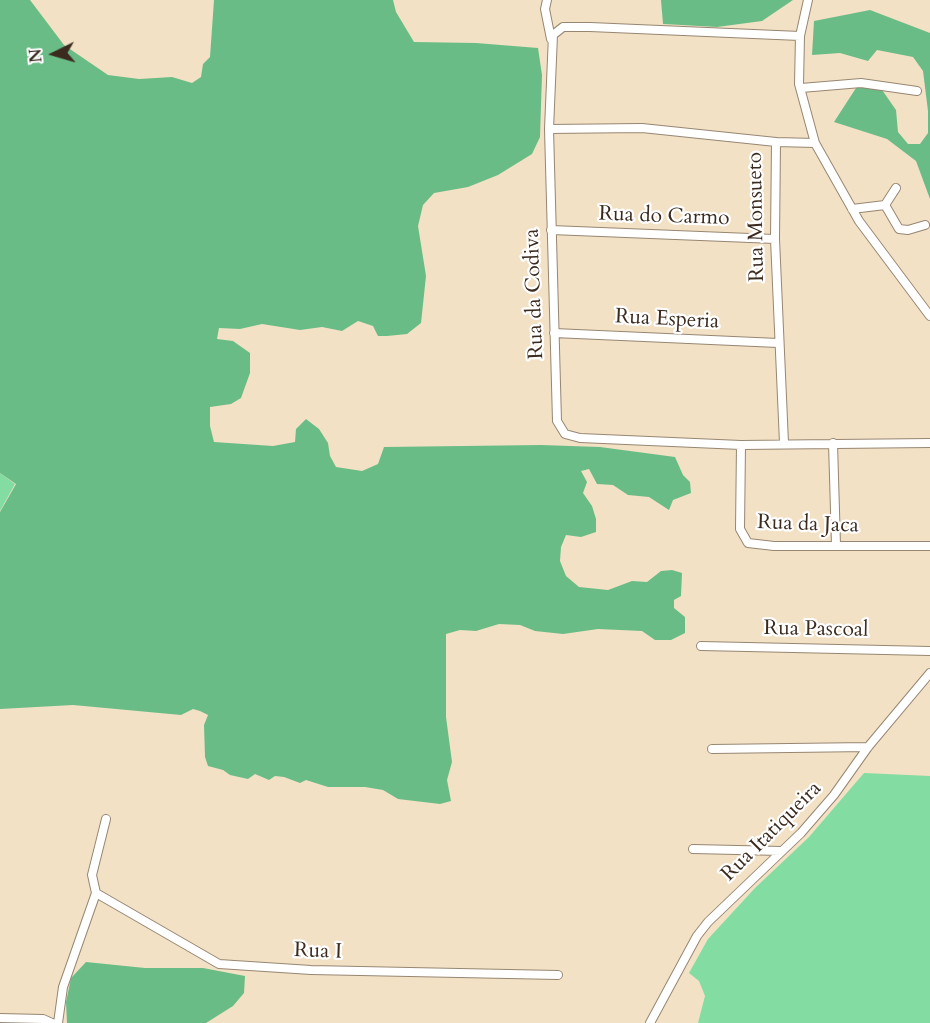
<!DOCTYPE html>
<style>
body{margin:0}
#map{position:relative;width:930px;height:1023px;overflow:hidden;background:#f3e1c5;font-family:Cardo,serif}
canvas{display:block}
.north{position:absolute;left:24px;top:24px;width:60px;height:60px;-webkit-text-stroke:4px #fff;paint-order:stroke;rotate:265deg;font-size:16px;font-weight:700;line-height:24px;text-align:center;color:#3b2a1e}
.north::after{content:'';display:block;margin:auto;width:21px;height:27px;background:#3b2a1e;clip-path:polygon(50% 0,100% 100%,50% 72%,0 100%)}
</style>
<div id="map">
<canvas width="930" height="1023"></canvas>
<div class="north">N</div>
</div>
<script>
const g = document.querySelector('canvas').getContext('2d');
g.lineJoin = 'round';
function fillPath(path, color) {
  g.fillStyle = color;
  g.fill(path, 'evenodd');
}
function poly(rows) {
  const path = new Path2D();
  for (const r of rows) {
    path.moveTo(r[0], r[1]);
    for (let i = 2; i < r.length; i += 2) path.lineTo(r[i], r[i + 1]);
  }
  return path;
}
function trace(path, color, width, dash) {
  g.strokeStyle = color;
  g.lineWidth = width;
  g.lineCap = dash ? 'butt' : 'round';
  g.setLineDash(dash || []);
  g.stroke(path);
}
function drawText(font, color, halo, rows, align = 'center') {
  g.font = font + ' Cardo,serif';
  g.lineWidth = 4.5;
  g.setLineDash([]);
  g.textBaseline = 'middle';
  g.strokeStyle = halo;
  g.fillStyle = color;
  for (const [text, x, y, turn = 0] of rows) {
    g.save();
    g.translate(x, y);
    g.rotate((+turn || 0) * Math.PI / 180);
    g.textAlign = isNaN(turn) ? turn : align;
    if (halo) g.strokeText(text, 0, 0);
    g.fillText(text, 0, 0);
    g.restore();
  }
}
fillPath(poly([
 [0,473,15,484,0,511],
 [864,773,930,776,930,1023,698,1023,705,996,699,981,689,973,708,939,755,888,809,837]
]), '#83dca1');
fillPath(poly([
 [0,0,30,0,64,45,108,75,139,79,172,77,192,83,201,77,203,64,210,57,214,0,393,0,396,12,414,42,476,43,538,48,542,75,540,137,532,154,498,175,468,187,434,193,423,205,418,226,426,276,421,323,407,334,387,336,378,336,373,326,358,321,342,331,322,327,300,330,262,324,240,329,219,328,217,339,233,341,250,353,250,373,241,398,231,404,210,407,210,426,214,442,273,446,295,442,296,429,306,419,319,429,328,443,330,456,336,467,362,471,378,464,384,447,541,445,600,447,675,457,683,475,690,482,691,493,673,500,669,510,649,497,628,495,613,485,597,484,589,469,581,471,587,482,583,493,592,506,596,519,596,532,581,537,566,535,561,547,560,561,566,576,579,587,608,590,632,581,647,582,661,571,672,570,682,573,681,596,674,600,674,608,685,617,685,633,671,640,655,640,642,631,598,629,563,634,535,631,520,625,499,624,476,631,460,630,446,634,446,717,452,762,447,780,451,801,440,804,398,799,383,790,365,787,328,787,306,780,300,783,284,777,275,776,269,780,255,774,248,779,230,775,223,770,208,766,205,757,204,725,208,715,200,711,193,709,181,715,73,705,0,709,0,512,16,484,0,473],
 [661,0,793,0,762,21,717,27,663,24],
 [870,10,930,33,930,199,916,161,887,139,834,122,856,88,880,87,896,110,898,132,908,144,920,144,928,133,928,111,923,71,913,57,877,50,868,61,840,53,812,55,814,21],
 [86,962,145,968,203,968,245,976,244,993,233,1006,206,1023,67,1023,66,1002,71,978]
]), '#6abc87');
const street = poly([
 [547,0,545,9,551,39],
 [808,0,800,36,799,84,815,143,859,221,930,316],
 [800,36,590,27,563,27,553,35,549,129,557,421,565,434,580,438,741,445,930,443],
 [801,88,861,83,917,91],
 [549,129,642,128,776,142,775,239,784,443],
 [776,142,815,143],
 [885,205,896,188],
 [852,209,885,205,899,229,908,230,925,225],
 [551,230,775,239],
 [554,333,778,343],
 [833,443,836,545],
 [741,445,740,529,748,543,774,546,930,546],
 [701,646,930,651],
 [712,749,868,747],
 [693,849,781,851],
 [96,893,219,964,311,970,558,975],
 [0,1018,43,1019,52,1023],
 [58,1023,63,987,96,893,92,875,106,819],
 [650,1023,697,936,708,922,801,833,834,795,868,747,930,673]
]);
trace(street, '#978672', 10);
trace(street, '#fff', 8);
drawText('21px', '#3b2a1e', '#fff', [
 ["Rua do Carmo",664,217,2],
 ["Rua Monsueto",757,217,-91],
 ["Rua da Codiva",535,294,-92],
 ["Rua Esperia",667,320,3],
 ["Rua da Jaca",808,525,2],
 ["Rua Pascoal",816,630,1],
 ["Rua Itatiqueira",772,832,-45],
 ["Rua I",318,952,2]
]);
</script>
